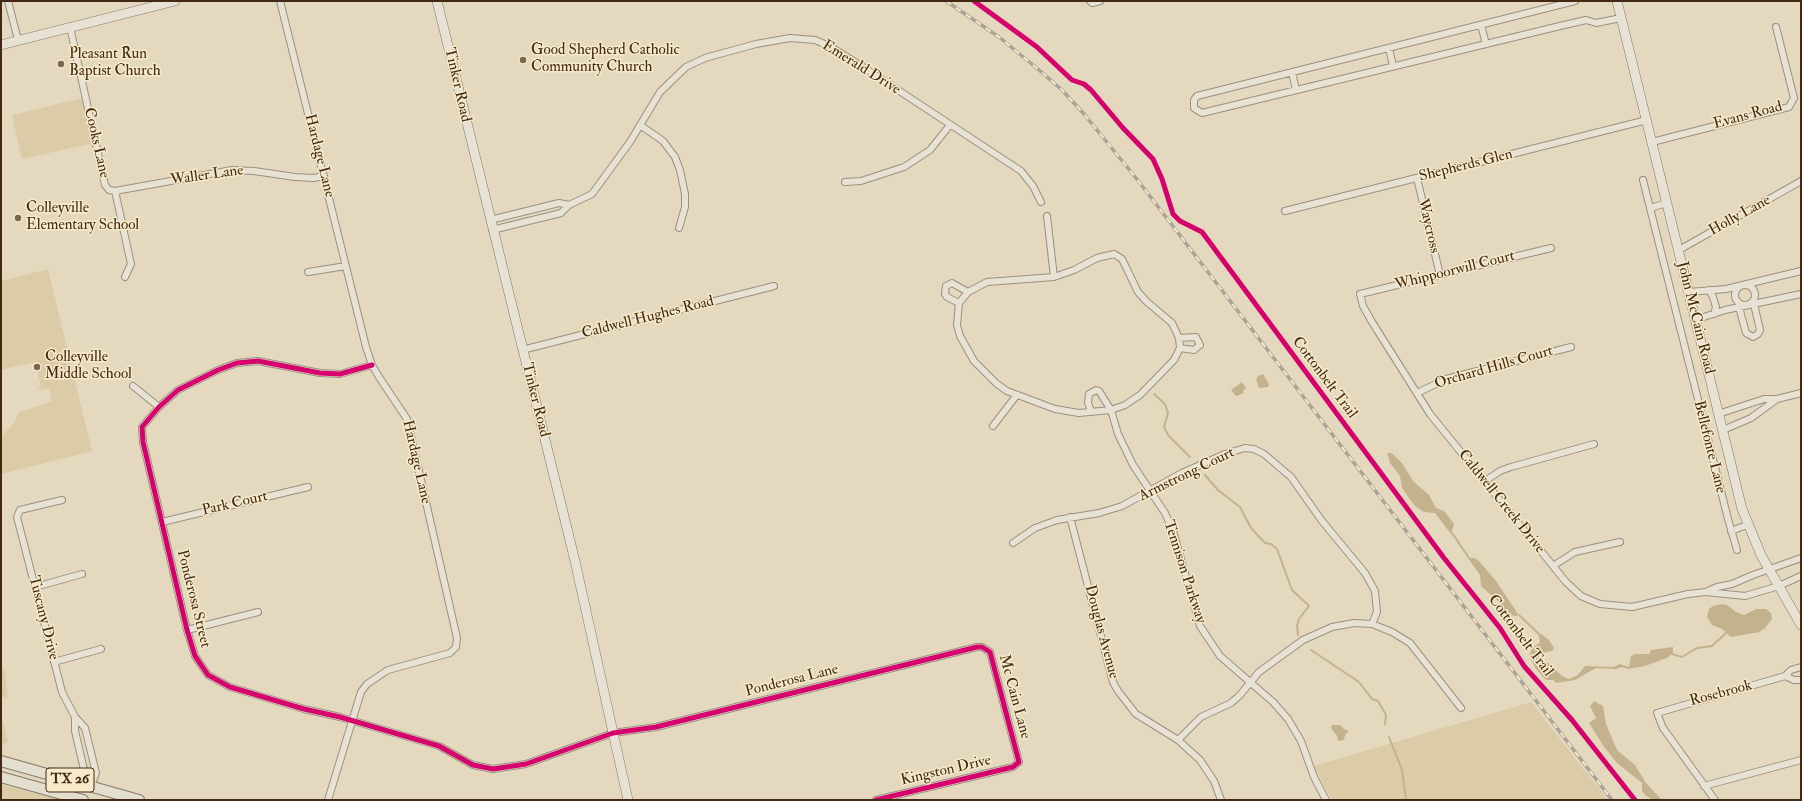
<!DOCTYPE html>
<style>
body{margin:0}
#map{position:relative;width:1802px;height:801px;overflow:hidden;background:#e4d9be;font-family:"IM FELL Double Pica",serif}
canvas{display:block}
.frame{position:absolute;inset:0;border:2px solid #432913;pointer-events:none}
</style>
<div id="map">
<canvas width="1802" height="801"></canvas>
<div class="frame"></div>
</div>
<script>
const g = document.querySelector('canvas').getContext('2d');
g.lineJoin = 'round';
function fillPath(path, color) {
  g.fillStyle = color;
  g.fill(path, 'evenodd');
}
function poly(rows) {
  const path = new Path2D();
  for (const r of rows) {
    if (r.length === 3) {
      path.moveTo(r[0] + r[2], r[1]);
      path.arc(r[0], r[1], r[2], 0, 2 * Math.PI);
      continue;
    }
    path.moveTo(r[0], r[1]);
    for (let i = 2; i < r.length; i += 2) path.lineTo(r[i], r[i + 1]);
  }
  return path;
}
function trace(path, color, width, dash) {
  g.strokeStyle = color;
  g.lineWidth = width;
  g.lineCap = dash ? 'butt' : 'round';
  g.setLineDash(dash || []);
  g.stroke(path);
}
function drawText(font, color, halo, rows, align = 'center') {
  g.font = font + ' "IM FELL Double Pica",serif';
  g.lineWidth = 3;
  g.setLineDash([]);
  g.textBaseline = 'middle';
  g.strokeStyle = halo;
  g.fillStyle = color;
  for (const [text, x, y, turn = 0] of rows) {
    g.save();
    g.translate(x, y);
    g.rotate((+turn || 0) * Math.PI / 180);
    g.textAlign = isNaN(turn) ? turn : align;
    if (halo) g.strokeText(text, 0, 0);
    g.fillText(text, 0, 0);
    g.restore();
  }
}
fillPath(poly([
 [83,98,93,143,23,159,21,157,12,115],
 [48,269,92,451,1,474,1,436,14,423,18,413,52,401,49,388,39,390,38,388,41,387,35,362,1,370,1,281],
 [1,661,4,670,8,696,6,699,1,695],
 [1531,702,1608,800,1332,800,1314,766],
 [1,715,8,741,4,745,1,744],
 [1,784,63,800,1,800]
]), '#dccba7');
fillPath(poly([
 [1263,374,1269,384,1268,387,1259,388,1256,379,1258,376],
 [1242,382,1246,388,1243,391,1244,393,1236,396,1231,390],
 [1387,453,1392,453,1402,463,1413,481,1429,495,1436,508,1444,511,1448,516,1454,524,1451,534,1435,513,1424,512,1415,506,1409,498,1402,488,1400,476,1390,463],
 [1468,558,1475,558,1479,561,1496,581,1518,614,1517,616,1507,615,1498,609,1496,607,1499,602,1481,586,1480,575],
 [1722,604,1727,605,1736,612,1744,615,1756,609,1766,609,1771,613,1772,619,1765,628,1759,632,1731,637,1722,629,1712,625,1707,617,1709,609,1713,606],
 [1541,634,1549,640,1554,648,1552,651,1542,653,1539,656,1539,660,1542,662,1548,663,1562,676,1569,679,1578,675,1585,666,1613,667,1620,664,1629,667,1631,656,1635,654,1649,654,1651,650,1673,647,1673,653,1667,658,1645,666,1628,669,1622,667,1616,669,1596,668,1575,680,1556,683,1553,680,1546,680,1536,669,1529,655,1532,649,1540,642,1539,635],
 [1594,701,1603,706,1606,724,1617,750,1635,765,1646,783,1662,800,1653,800,1645,795,1642,791,1642,783,1617,763,1604,747,1589,723,1596,718,1590,706],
 [1332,725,1340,725,1344,729,1349,731,1345,735,1344,740,1338,741,1337,736,1331,728]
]), '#c4b28e');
trace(poly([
 [1154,394,1165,404,1168,413,1164,427,1168,435,1190,457],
 [1205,475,1218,490,1240,507,1251,528,1265,543,1271,544,1277,549,1292,590,1309,606,1299,619,1297,626,1298,635],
 [1452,533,1469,558],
 [1519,615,1540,635],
 [1311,650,1359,682,1372,699,1378,701,1386,715,1385,724],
 [1672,654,1682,657,1697,648,1712,646,1726,633],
 [1389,737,1402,770,1406,800]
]), '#c4b28e', 2);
const street = poly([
 [8,1,18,40],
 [280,1,366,347,372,365,379,377,407,419,457,638,456,647,450,653,388,670,367,684,361,692,328,800],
 [1090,1,1092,3,1100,1],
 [1575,1,1209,93,1197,96,1194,100,1194,108,1202,113,1560,26,1586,20,1596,23,1621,18],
 [1481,25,1486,44],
 [70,27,105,185,109,190,115,191,131,264,125,277],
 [1389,48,1393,66],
 [1292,72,1296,90],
 [640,125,663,141,675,157,680,170,685,194,685,207,679,228],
 [1652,142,1789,107,1794,98,1776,27],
 [1417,178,1440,275],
 [1643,180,1728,519,1737,550],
 [845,182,861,181,904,167,930,150,950,125],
 [115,191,232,170,254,171,295,177,314,178,324,176],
 [1650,208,1667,203],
 [1285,211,1647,120],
 [1047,216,1054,277],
 [490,220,559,203,569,205],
 [492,230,561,213,569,205,592,194,630,142,660,92,686,67,705,58,756,44,790,38,815,40,829,46,863,67,1021,171,1033,186,1041,202],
 [1551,248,1360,294,1363,306,1372,322,1430,414,1566,582,1581,596,1600,604,1632,607,1688,594,1706,592,1745,596,1779,586,1801,576],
 [1679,250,1801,181],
 [1114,254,1122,259,1138,292,1147,302,1172,323,1179,338,1180,348,1174,360,1140,395,1125,405,1111,410,1079,413,1055,409,1007,391,997,384,974,361,960,336,957,325,959,303,968,292,987,282,1054,277,1074,270,1097,258,1114,254],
 [308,272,346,266],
 [1745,295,10],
 [1709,290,1713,297,1716,307,1714,314],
 [1689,292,1726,289,1801,271],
 [959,303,947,297,945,294,946,286,952,283,968,292],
 [1739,307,1746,333,1753,337,1758,334,1760,330,1754,304],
 [1695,320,1725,310,1801,294],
 [1179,338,1196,337,1200,345,1194,350,1180,348],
 [522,350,774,286],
 [372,365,340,374,320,373,258,361,237,363,218,370,178,390,159,407,142,427,143,442,187,630,195,656,208,675,230,687,304,709,340,717,439,746,473,765,493,769,526,764,613,733,656,727,977,647,982,647,990,652,1019,762,1013,767,876,800],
 [133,386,159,407],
 [1417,393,1446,379,1571,347],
 [1091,411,1088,403,1089,394,1096,390,1099,391,1111,410,1118,434,1133,465,1165,513,1173,531,1200,626,1220,656,1273,702,1288,719,1301,741,1314,777,1326,800],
 [1718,414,1764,399,1777,399,1801,393],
 [993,426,1016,396],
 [1723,430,1751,418,1777,399],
 [1485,481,1500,471,1511,467,1594,444],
 [62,500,20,510,17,517,62,692,75,717,85,728,96,773,91,786],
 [1070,517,1113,682,1118,691,1136,714,1178,740,1200,760,1214,781,1221,800],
 [162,522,308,487],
 [1731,531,1747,525],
 [1013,543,1035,528,1057,520,1099,513,1122,506,1182,473,1225,454,1245,448,1254,449,1264,454,1291,477,1322,521,1365,573,1375,591,1377,612,1372,624],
 [1553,566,1575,552,1620,542],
 [35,587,82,574],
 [1708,591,1717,587,1732,584,1753,575,1801,558],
 [187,630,258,612],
 [54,662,101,649],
 [1785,676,1794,680,1801,680],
 [75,717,75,731,85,774,91,786],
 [1178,740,1201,717,1231,703,1240,695,1259,672,1303,640,1332,627,1354,623,1372,624,1392,632,1410,643,1461,708],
 [1704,786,1801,760],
 [1715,800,1663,728,1657,713,1785,676,1791,670,1801,667]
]);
const secondary = poly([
 [437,1,575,561,628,800],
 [1617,1,1742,509,1761,555,1801,625],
 [1,45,175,1]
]);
const primary = poly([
 [1,761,139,800],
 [1,777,83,800]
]);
trace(street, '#9a907f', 8);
trace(secondary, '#837969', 10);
trace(primary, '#837969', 12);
trace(street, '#e8e2d5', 6);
trace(secondary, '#e8e2d5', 9);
trace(primary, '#e4dece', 10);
const rail = poly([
 [946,1,999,37,1039,70,1062,90,1084,114,1136,178,1612,800]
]);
trace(rail, '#aaa397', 3.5);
trace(rail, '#f7eacb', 2, [6]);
trace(poly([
 [974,1,1037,47,1072,80,1084,84,1091,90,1123,128,1153,159,1162,179,1173,214,1180,221,1202,232,1444,558,1500,628,1524,666,1572,720,1635,800],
 [372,365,340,374,320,373,258,361,237,363,218,370,178,390,159,407,142,427,143,442,187,630,195,656,208,675,230,687,304,709,340,717,439,746,473,765,493,769,526,764,613,733,656,727,977,647,982,647,990,652,1019,762,1013,767,876,800]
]), '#d6006c', 5);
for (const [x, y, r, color] of [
 [523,60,4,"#7b674f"],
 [61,64,4,"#7b674f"],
 [18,218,4,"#7b674f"],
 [37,367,4,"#7b674f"]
]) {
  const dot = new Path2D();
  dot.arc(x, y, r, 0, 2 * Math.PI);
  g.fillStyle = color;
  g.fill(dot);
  trace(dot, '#f7eacb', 1.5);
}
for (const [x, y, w] of [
 [70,780,48]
]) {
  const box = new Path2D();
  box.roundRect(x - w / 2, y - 12, w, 24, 3);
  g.fillStyle = '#f7eacb';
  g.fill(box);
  trace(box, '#432913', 1);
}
drawText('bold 14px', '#432913', null, [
 ["TX 26",70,780]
]);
drawText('15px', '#432913', '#f7eacb', [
 ["Good Shepherd Catholic",531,51],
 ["Community Church",531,68],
 ["Pleasant Run",69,55],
 ["Baptist Church",69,72],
 ["Colleyville",26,209],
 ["Elementary School",26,226],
 ["Colleyville",45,358],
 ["Middle School",45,375]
], 'left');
drawText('15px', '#432913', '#f7eacb', [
 ["Emerald Drive",861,68,32],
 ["Tinker Road",457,85,77],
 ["Evans Road",1748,116,-15],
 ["Cooks Lane",96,143,77],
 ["Hardage Lane",319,156,76],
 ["Shepherds Glen",1466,166,-14],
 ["Waller Lane",207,176,-8],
 ["Holly Lane",1740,216,-29],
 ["Waycross",1428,226,77],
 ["Whippoorwill Court",1455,271,-14],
 ["Caldwell Hughes Road",648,318,-14],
 ["John McCain Road",1695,318,76],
 ["Orchard Hills Court",1494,368,-16],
 ["Cottonbelt Trail",1324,378,53],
 ["Tinker Road",535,400,76],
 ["Bellefonte Lane",1709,447,76],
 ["Hardage Lane",416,462,77],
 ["Armstrong Court",1187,475,-26],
 ["Caldwell Creek Drive",1501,502,51],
 ["Park Court",235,504,-13],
 ["Tennison Parkway",1184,572,72],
 ["Ponderosa Street",193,599,76],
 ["Tuscany Drive",43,618,76],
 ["Douglas Avenue",1101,632,75],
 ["Cottonbelt Trail",1520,636,53],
 ["Ponderosa Lane",792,681,-14],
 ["Rosebrook",1721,694,-15],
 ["Mc Cain Lane",1014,697,75],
 ["Kingston Drive",946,771,-13]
]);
</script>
